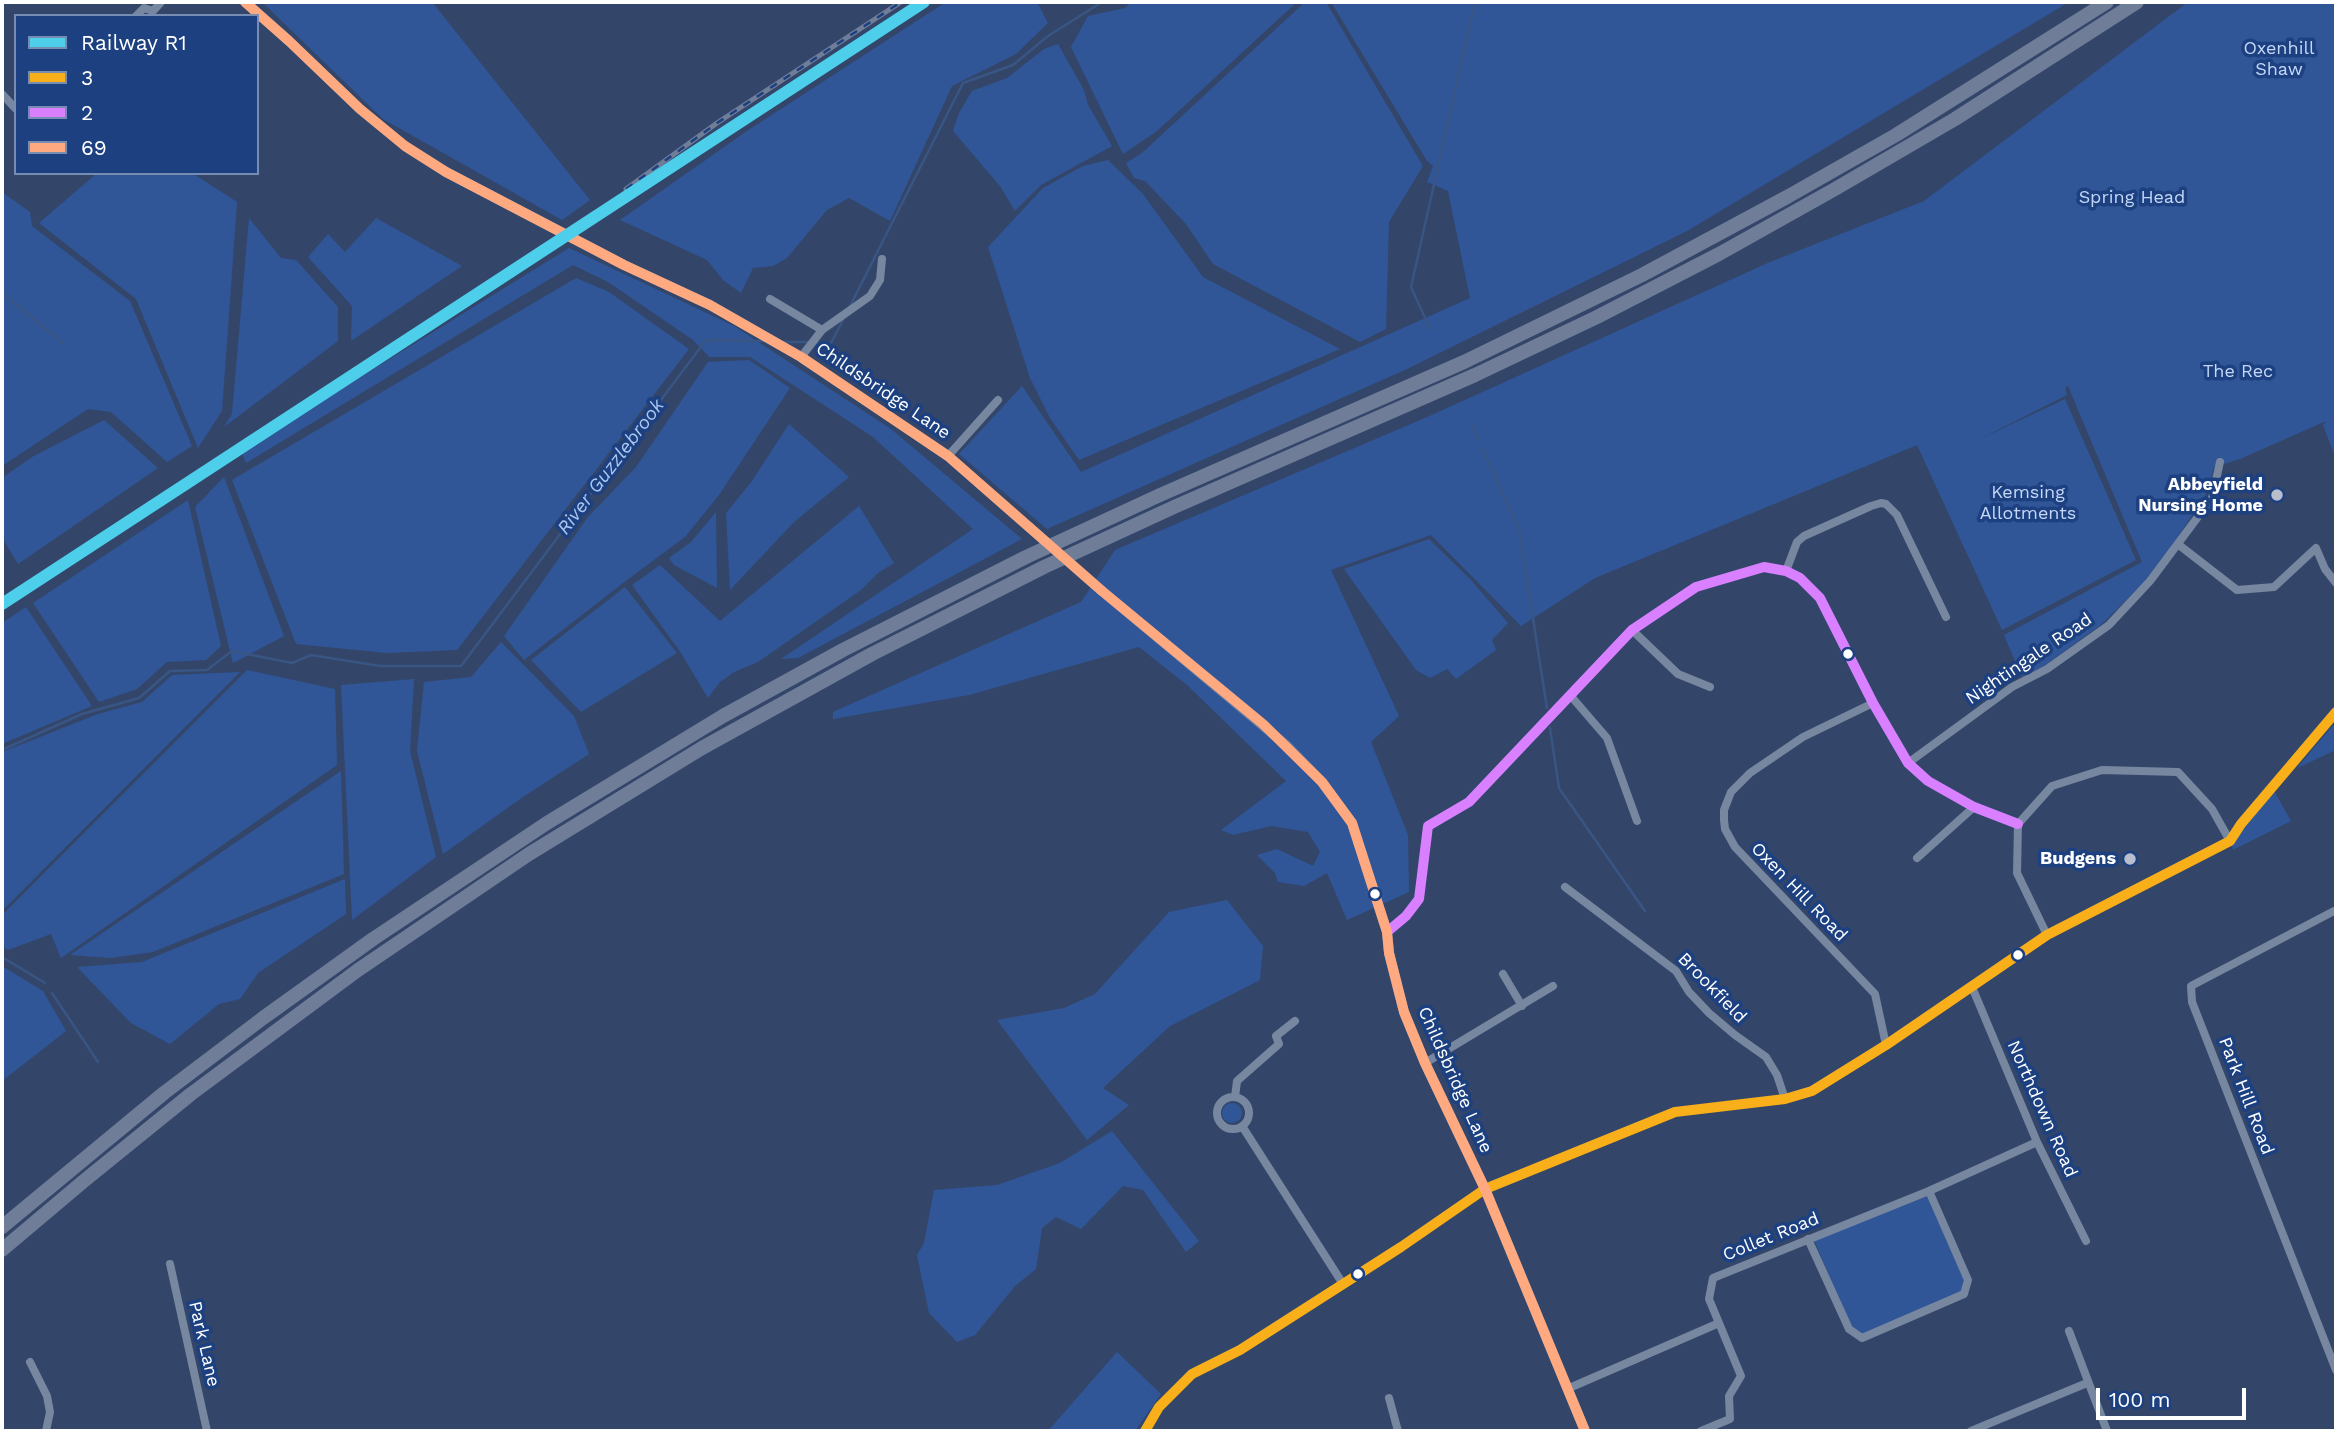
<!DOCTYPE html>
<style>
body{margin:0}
#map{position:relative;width:2338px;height:1433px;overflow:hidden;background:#33466a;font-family:"Work Sans",sans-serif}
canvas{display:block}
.frame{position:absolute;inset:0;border:4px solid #fff;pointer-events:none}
.legend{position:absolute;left:14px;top:14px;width:245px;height:161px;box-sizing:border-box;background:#1c4080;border:2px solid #778cb3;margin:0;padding:9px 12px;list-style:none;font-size:21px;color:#fff}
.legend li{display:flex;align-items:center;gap:14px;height:35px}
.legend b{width:35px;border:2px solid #778cb3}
.scale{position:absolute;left:2096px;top:1388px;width:150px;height:32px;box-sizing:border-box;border:4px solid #fff;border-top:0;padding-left:9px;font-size:21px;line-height:24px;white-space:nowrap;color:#fff;-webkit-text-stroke:5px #1c4080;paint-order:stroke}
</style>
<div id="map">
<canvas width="2338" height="1433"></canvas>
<div class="frame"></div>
<ul class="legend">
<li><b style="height:9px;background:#4dcfeb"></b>Railway R1</li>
<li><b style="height:9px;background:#f9af1a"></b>3</li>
<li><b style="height:9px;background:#d880ff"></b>2</li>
<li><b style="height:9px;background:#ffa980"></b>69</li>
</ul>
<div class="scale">100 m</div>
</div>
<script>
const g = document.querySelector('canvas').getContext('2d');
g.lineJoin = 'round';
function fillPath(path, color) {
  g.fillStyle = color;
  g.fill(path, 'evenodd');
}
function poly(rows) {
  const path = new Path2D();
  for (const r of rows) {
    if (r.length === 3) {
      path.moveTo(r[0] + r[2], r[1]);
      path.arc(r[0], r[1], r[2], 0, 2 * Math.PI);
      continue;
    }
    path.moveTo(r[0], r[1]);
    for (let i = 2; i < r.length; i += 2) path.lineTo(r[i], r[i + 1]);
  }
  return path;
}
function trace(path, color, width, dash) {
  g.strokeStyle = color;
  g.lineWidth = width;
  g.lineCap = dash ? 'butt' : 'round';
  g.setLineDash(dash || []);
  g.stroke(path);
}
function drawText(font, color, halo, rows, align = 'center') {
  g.font = font + ' "Work Sans",sans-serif';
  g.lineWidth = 7;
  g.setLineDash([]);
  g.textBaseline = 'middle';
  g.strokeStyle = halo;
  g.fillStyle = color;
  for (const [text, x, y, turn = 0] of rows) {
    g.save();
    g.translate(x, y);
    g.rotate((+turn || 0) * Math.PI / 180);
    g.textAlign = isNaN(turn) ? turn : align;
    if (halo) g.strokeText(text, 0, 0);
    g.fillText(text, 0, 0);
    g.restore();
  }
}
fillPath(poly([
 [262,2,432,2,590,200,562,220,383,119],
 [946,2,1037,2,1048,23,1016,54,952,86,890,221,849,198,827,210,787,258,773,266,753,268,741,293,723,280,707,260,620,220,747,131],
 [1131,2,1297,2,1157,131,1123,154,1071,47,1088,16,1125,8],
 [1305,2,1326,2,1423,166,1389,222,1386,329,1360,342,1213,264,1186,224,1145,181,1134,178,1126,163,1142,153],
 [1331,2,2069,2,1687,231,1407,369,1047,529,959,454,1022,386,1081,472,1470,298,1448,191,1427,182,1433,166,1427,161],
 [2188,2,2336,2,2336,459,2323,425,2326,421,2240,459,2214,467,2207,493,2175,541,2143,583,2102,624,2044,666,2022,677,2004,635,2142,562,2068,386,2065,388,2067,395,1978,440,2065,399,2136,560,2002,630,1917,445,1595,578,1521,626,1431,535,1331,570,1399,716,1371,742,1408,835,1409,892,1347,920,1327,873,1304,886,1278,882,1275,873,1257,855,1277,849,1313,866,1320,852,1308,832,1271,826,1233,835,1221,830,1286,781,1187,685,1139,647,969,695,833,719,833,712,1081,602,1115,550,1425,418,1770,262,1924,201],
 [1058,44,1084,90,1088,105,1112,146,1041,185,1015,211,1000,186,953,131,959,113,972,91,1007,78,1044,49],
 [1108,160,1143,194,1203,277,1340,349,1079,460,1050,418,1030,378,988,247,1043,188,1083,166],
 [97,173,192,173,237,202,222,411,198,448,136,299,39,223],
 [2,192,30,212,32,226,130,301,192,446,167,462,111,412,88,409,2,466],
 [249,218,281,258,296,260,338,307,338,341,224,427,232,414],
 [376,218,462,266,351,341,352,306,308,257,328,234,345,252],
 [569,248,734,326,891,429,1022,539,798,658,781,659,973,529,873,437,750,357,709,357,693,340,608,282,573,265,246,463,241,451],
 [576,278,609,292,689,349,457,650,387,653,296,644,232,480],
 [749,360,790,388,719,495,685,537,627,580,524,660,504,636,588,517,636,467,708,362],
 [104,420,158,468,18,564,2,537,2,478,32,457],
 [789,424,849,477,794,522,730,590,726,513,752,481],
 [224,477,284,636,233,663,195,507],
 [188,500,221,646,206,660,167,662,137,689,99,702,33,603],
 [859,506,894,563,878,573,861,590,758,662,734,672,720,682,708,698,681,653,632,585,660,565,720,621],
 [716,512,717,588,674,565,669,558,691,542],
 [1429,539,1471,580,1508,623,1492,640,1496,650,1456,679,1447,669,1430,678,1416,670,1344,569],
 [625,587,677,653,581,712,531,660],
 [26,607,92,706,2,744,2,623],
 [501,642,574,716,589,754,520,799,443,854,417,751,424,682,471,677],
 [247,670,335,689,337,765,61,958,51,934,8,950,2,946,2,915],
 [240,672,2,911,2,752,98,714,142,702,172,675],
 [414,679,410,751,436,857,352,920,341,685],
 [2336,722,2336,750,2297,768,2312,750],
 [341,771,344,874,153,952,111,958,70,955],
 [2274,791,2291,821,2233,850,2232,845,2243,827],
 [345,879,346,914,258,973,240,999,219,1004,170,1044,131,1023,77,967,142,962],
 [1227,900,1263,946,1260,980,1170,1026,1103,1088,1129,1105,1087,1140,997,1020,1064,1008,1095,994,1169,912],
 [2,966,43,991,66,1031,2,1081],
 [1232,1113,10],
 [1112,1131,1199,1241,1186,1252,1143,1190,1123,1186,1081,1229,1056,1217,1042,1228,1036,1269,1015,1286,975,1335,957,1342,929,1313,917,1255,924,1243,934,1190,997,1185,1060,1163],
 [1928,1196,1964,1280,1962,1292,1863,1334,1851,1327,1814,1240],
 [1117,1352,1161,1394,1135,1431,1048,1431]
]), '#305698');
trace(poly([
 [2,293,64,344],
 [850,306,963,83,1013,65,1048,36,1102,2],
 [1430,329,1411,287,1475,2],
 [782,342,810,342],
 [817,343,831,343,844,318],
 [1472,425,1478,439],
 [1482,448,1519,529,1547,708],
 [1550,728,1559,788,1645,911],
 [2,750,82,714,139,698,170,671,207,670,232,651,292,663,311,655,380,666,461,666,706,340,764,341],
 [2,957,45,983],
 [52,993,98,1062]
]), '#395583', 2.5);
trace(poly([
 [136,16,144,8,153,11,161,2],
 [2,94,16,109],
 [770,299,822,330],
 [801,357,822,330,870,296,880,280,882,259],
 [948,456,998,400],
 [2179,545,2237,590,2274,587,2316,548,2325,569,2336,583],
 [1786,571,1797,542,1804,536,1871,506,1881,503,1886,504,1897,515,1946,617],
 [1632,630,1678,674,1710,687],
 [1570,695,1607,738,1637,821],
 [1873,703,1803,737,1750,773,1731,792,1724,810,1724,820,1725,829,1735,847,1875,994,1886,1045],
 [1908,763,2012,687,2047,669,2109,625,2150,581,2212,498,2220,462],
 [1917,858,1974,807],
 [1565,887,1676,971,1689,992,1709,1013,1735,1035,1766,1057,1777,1075,1785,1099],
 [2336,910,2191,986,2192,1002,2336,1370],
 [1387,932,1406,916,1419,899,1428,826,1469,802,1632,630,1696,587,1764,567,1786,571,1800,578,1820,598,1873,703,1908,763,1928,781,1974,807,2018,824],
 [2047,935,2017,873,2018,824,2052,786,2102,770,2178,772,2212,809,2230,841],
 [1503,974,1522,1006],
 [1972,987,2037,1142,2086,1241],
 [1425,1063,1553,986],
 [1233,1113,16],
 [1235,1097,1237,1081,1279,1044,1276,1036,1295,1021],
 [1242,1126,1343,1284],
 [1808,1239,1849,1329,1862,1338,1964,1294,1968,1280,1929,1191],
 [170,1264,207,1431],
 [2069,1331,2107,1431],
 [30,1362,47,1396,50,1412,46,1431],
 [1567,1389,1719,1323,1709,1299,1713,1278,1929,1191,2037,1142],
 [1389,1398,1398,1431],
 [1145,1431,1159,1407,1192,1374,1240,1350,1401,1247,1485,1189,1675,1112,1785,1099,1812,1091,1886,1045,2047,935,2230,841,2241,824,2336,712],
 [1701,1431,1730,1419,1729,1396,1741,1376,1719,1323],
 [1971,1431,2087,1383]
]), '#7887a0', 8);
trace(poly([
 [245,2,289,41,360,109,405,146,446,172,624,265,710,305,801,357,948,456,1029,527],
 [1102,591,1286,745,1322,782,1352,823,1387,932,1389,953,1404,1012,1425,1063,1485,1189,1585,1431]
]), '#74829d', 10);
trace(poly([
 [2,1227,164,1093,263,1018,373,939,547,823,723,716,843,650,1026,557,1160,495,1464,362,1642,275,1787,197,1896,135,2107,2],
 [2,1250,85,1180,191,1094,358,970,529,854,702,748,872,654,1044,567,1174,507,1475,375,1597,317,1719,254,1835,189,1955,119,2137,2]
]), '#6f7d98', 14);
const rail = poly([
 [626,189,717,123,901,2]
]);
trace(rail, '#6f7d98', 5);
trace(rail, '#1c4080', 2.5, [8]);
trace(poly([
 [1029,527,1102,591]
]), '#74829d', 10);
trace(poly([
 [1145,1431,1159,1407,1192,1374,1240,1350,1401,1247,1485,1189,1675,1112,1785,1099,1812,1091,1886,1045,2047,935,2230,841,2241,824,2336,712]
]), '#f9af1a', 10);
trace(poly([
 [1387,932,1406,916,1419,899,1428,826,1469,802,1632,630,1696,587,1764,567,1786,571,1800,578,1820,598,1873,703,1908,763,1928,781,1974,807,2018,824]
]), '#d880ff', 10);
trace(poly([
 [245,2,289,41,360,109,405,146,446,172,624,265,710,305,801,357,948,456,1102,591,1263,724,1322,782,1352,823,1387,932,1389,953,1404,1012,1425,1063,1485,1189,1585,1431]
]), '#ffa980', 10);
trace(poly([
 [2,604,924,2]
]), '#4dcfeb', 12);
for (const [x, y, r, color] of [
 [2277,495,7,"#b8becb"],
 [1848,654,6,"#fff"],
 [2130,859,7,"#b8becb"],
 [1375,894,6,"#fff"],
 [2018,955,6,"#fff"],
 [1358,1274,6,"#fff"]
]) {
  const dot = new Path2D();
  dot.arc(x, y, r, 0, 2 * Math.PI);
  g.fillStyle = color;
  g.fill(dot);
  trace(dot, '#1c4080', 2.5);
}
drawText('18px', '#c4d7f7', '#1c4080', [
 ["Oxenhill",2279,49],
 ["Shaw",2279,70],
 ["Spring Head",2132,198],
 ["The Rec",2238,372],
 ["Kemsing",2028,493],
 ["Allotments",2028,514]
]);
drawText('18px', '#fff', '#1c4080', [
 ["Childsbridge Lane",883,391,34],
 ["Nightingale Road",2029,659,-34],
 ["Oxen Hill Road",1799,892,46],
 ["Brookfield",1712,988,46],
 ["Childsbridge Lane",1455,1080,66],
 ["Park Hill Road",2246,1096,69],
 ["Northdown Road",2042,1109,66],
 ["Collet Road",1771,1237,-22],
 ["Park Lane",204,1344,77]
]);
drawText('bold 18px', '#fff', '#1c4080', [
 ["Abbeyfield",2263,485],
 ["Nursing Home",2263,506],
 ["Budgens",2116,859]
], 'right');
drawText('italic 19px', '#aac6f1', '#1c4080', [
 ["River Guzzlebrook",611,467,-53]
]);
</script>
